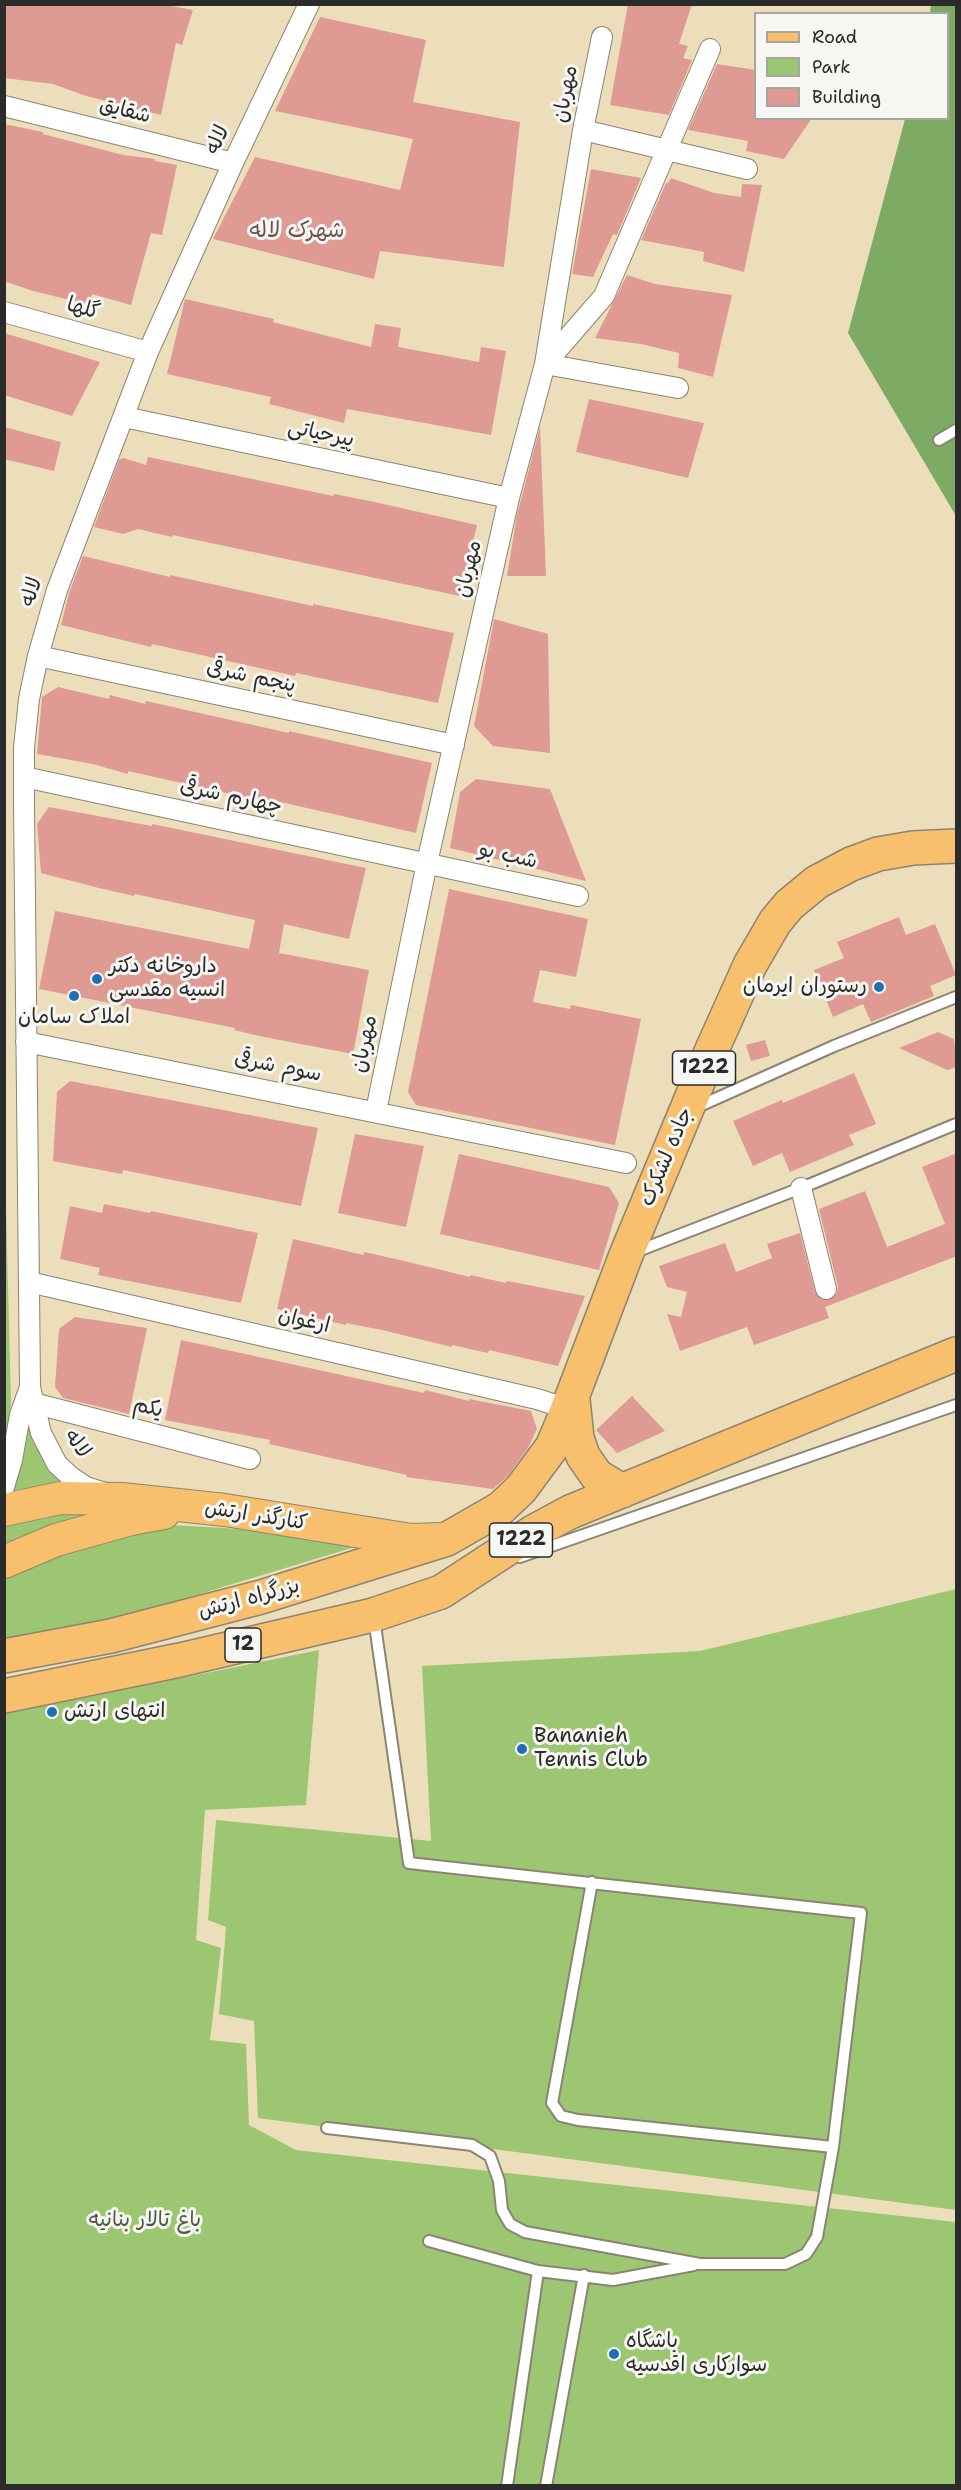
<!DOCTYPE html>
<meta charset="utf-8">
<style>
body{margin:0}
#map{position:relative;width:961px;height:2490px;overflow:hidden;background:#ecdebb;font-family:"Shantell Sans",sans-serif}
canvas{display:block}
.frame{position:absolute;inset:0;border:6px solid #2b2b2b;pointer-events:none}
.legend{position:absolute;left:754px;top:12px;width:195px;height:108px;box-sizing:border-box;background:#f6f6f2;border:2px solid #a5a5a2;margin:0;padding:8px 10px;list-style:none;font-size:18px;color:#2b2b2b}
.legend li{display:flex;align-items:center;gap:12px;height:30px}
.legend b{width:30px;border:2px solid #a5a5a2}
</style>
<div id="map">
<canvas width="961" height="2490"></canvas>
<div class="frame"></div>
<ul class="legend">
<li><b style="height:8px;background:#f8bf6c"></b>Road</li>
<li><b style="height:16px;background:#9dc672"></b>Park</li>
<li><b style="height:16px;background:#df9a94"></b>Building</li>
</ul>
</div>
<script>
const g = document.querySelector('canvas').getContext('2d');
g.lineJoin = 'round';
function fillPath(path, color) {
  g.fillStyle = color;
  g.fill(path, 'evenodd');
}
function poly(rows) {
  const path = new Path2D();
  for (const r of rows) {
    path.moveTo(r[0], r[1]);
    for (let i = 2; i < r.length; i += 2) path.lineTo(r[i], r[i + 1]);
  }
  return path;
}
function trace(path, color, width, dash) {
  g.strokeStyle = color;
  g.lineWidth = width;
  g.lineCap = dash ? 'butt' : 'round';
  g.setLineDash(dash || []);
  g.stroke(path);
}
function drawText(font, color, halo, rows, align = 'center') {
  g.font = font + ' "Shantell Sans","Playpen Sans Arabic",sans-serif';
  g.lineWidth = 6;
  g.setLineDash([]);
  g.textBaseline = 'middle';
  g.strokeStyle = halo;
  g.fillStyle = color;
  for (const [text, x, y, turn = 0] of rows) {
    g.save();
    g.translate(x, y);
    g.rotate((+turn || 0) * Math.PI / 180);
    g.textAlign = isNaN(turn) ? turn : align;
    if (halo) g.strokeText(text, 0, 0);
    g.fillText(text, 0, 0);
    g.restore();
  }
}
fillPath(poly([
 [5,1171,11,1403,5,1457,4,1171],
 [29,1410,70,1487,9,1499,21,1468],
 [140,1507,5,1547,5,1525,15,1519,53,1509],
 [169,1525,225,1528,368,1543,114,1620,5,1639,5,1580,50,1558,124,1531],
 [956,1589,956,2210,258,2118,254,2021,219,2014,226,1927,208,1920,216,1820,431,1841,422,1666,700,1651],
 [319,1650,306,1805,205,1810,196,1940,221,1948,210,2040,246,2044,249,2125,296,2150,956,2222,956,2485,5,2486,5,1714]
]), '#9dc672');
fillPath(poly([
 [931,5,956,5,956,516,848,333,905,119,948,118,948,14,930,13]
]), '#7eab64');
fillPath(poly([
 [4,4,161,4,193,10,182,45,176,43,161,115,83,95,53,84,4,78],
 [628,4,692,4,679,44,688,46,683,58,692,60,669,115,610,105],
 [320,17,426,40,413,102,520,122,504,267,380,251,374,279,213,239,255,157,400,190,413,139,275,111],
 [717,64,756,70,756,118,812,118,784,159,746,151,748,141,688,130],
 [4,124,43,132,43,134,123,155,155,159,155,161,177,165,162,235,151,233,131,305,92,294,90,305,33,291,4,281],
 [591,169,641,178,617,235,613,234,593,277,572,274],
 [671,178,714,193,741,197,742,184,762,185,744,272,703,261,704,252,641,240,666,183,668,183],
 [627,275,655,284,732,295,713,377,678,368,679,353,641,344,595,338],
 [185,299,274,319,273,322,371,347,375,324,401,328,398,347,479,362,481,347,506,351,491,435,347,409,344,423,269,404,271,397,167,374],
 [4,333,100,362,72,416,4,395],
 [589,399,704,423,688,478,576,452],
 [4,427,61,442,54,471,4,459],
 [540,427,546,576,507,576,517,515],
 [148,457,333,496,334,494,370,501,477,525,460,596,173,535,172,537,138,529,123,534,94,527,119,460,123,458,146,465],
 [83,556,170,577,170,575,313,606,313,604,454,633,438,703,296,673,295,676,152,644,151,647,61,625,69,593],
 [494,619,548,634,550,753,493,746,474,726],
 [58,687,109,699,110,695,145,704,146,701,289,733,289,731,432,763,416,833,307,808,272,800,271,803,128,771,128,774,93,764,37,754,42,697],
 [476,779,550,789,586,881,450,848,460,792],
 [49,807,152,826,152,824,366,868,349,939,284,924,279,953,369,970,353,1054,264,1037,234,1030,235,1028,39,989,55,911,249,949,255,920,135,894,134,896,99,888,41,873,37,824],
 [449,889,588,919,576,977,540,970,533,1002,570,1009,571,1005,641,1019,615,1145,416,1105,408,1092],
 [899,917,906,935,935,924,956,975,930,986,934,996,871,1022,863,1004,833,1017,814,970,844,958,837,942],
 [938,1032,954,1039,957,1067,947,1070,899,1048],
 [765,1040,770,1056,751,1061,746,1045],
 [854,1073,876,1124,849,1135,854,1145,790,1172,782,1153,753,1166,733,1121,782,1100,783,1103],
 [70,1081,318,1128,301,1206,123,1170,122,1174,53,1161,57,1092],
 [355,1134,424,1146,406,1227,338,1213],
 [957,1153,957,1256,825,1307,829,1318,754,1345,747,1327,680,1351,667,1314,681,1317,687,1292,667,1287,659,1266,725,1243,736,1272,772,1258,767,1244,800,1233,815,1292,822,1300,829,1300,837,1293,838,1287,819,1209,865,1191,887,1247,945,1224,922,1167],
 [459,1154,609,1187,619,1203,599,1270,440,1234],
 [104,1204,150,1213,151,1211,258,1233,241,1303,98,1275,100,1268,60,1259,70,1206,102,1213],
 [293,1239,364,1255,364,1252,400,1260,470,1277,470,1275,506,1283,507,1281,585,1296,558,1366,489,1350,488,1353,452,1345,452,1347,382,1330,346,1323,346,1325,277,1309],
 [75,1317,147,1328,129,1414,63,1398,55,1387,59,1329],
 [181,1340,424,1393,425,1390,469,1401,469,1399,531,1411,537,1429,528,1448,507,1477,493,1489,406,1477,407,1475,269,1444,270,1440,165,1420],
 [632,1396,665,1431,617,1453,596,1430]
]), '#df9a94');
const service = poly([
 [939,440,956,430],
 [695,1108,834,1046,956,997],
 [635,1252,801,1188,956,1124],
 [520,1557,956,1405],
 [374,1618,409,1863,861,1913,833,2147],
 [327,2128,472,2145,490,2156,499,2181,502,2210,510,2224,525,2232,700,2264,785,2264,806,2254,817,2237,833,2147,578,2120,561,2116,552,2103,592,1882],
 [429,2241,538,2271,613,2280,694,2265],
 [507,2486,538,2271],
 [546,2486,584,2275]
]);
const minor = poly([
 [4,106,233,163],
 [583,130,747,169],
 [4,312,148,352],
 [545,364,604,296,710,49],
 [545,364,678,388],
 [124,417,509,498],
 [38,656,454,745],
 [24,777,578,896],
 [26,1042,626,1163],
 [376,1111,427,863,509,498,545,364,583,130,602,37],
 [801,1188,826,1289],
 [29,1282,537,1399,568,1409],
 [33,1403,250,1459],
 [4,1487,12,1460,20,1415,30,1387],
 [102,1492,86,1487,71,1477,57,1464,41,1433,30,1387,24,803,24,748,29,699,38,656,57,590,148,352,233,163,309,4]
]);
const primary = poly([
 [4,1510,60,1498,122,1499,225,1510,411,1540,440,1539],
 [4,1562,56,1540,131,1519,164,1513]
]);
const trunk = poly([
 [573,1400,577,1438,583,1456,597,1476,622,1491],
 [4,1656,111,1636,261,1597,447,1539,501,1508,521,1489,552,1447,561,1426,626,1255,706,1063,750,965,775,922,789,905,817,882,851,864,878,854,913,848,956,846],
 [4,1696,180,1660,373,1615,441,1592,533,1532,570,1512,956,1354]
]);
trace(service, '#8c8473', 14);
trace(minor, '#8c8473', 22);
trace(primary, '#8c8473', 34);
trace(trunk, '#8c8473', 36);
trace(service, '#fff', 10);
trace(minor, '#fff', 20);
trace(primary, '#f8bf6c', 32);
trace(trunk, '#f8bf6c', 33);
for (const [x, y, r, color] of [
 [97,979,6,"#1f6fb2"],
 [879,987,6,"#1f6fb2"],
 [74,996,6,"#1f6fb2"],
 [52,1712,6,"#1f6fb2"],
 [522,1749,6,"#1f6fb2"],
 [614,2354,6,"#1f6fb2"]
]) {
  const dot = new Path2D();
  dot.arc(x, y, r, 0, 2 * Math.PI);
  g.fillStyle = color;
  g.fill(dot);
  trace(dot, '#f6f6f2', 2);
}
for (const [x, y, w] of [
 [704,1068,63],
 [521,1540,63],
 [243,1645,36]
]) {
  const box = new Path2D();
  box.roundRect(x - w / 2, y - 17, w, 34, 4.5);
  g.fillStyle = '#f6f6f2';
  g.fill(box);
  trace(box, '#2b2b2b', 1.5);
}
drawText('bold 20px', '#2b2b2b', null, [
 ["1222",704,1068],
 ["1222",521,1540],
 ["12",243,1645]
]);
drawText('21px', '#2b2b2b', '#f6f6f2', [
 ["مهربان",566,94,-79],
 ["شقایق",125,111,14],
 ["لاله",218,140,-65],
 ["گلها",83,309,16],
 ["پیرحیاتی",321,434,12],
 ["مهربان",469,569,-77],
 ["لاله",32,592,-72],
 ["پنجم شرقی",251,677,12],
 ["چهارم شرقی",231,797,12],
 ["شب بو",508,856,13],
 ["مهربان",365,1044,-78],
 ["سوم شرقی",278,1067,11],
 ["جاده لشکرک",667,1157,-67],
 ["ارغوان",304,1321,13],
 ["یکم",148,1408,14],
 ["لاله",77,1444,54],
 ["کنارگذر ارتش",256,1516,9],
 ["بزرگراه ارتش",249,1599,-15]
]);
drawText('21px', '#2b2b2b', '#f6f6f2', [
 ["داروخانه دکتر",109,967],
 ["انسیه مقدسی",109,991],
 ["رستوران ايرمان",867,987,"right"],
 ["املاک سامان",74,1018,"center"],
 ["انتهای ارتش",64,1712],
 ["Bananieh",534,1737],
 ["Tennis Club",534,1761],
 ["باشگاه",626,2342],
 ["سوارکاری اقدسیه",626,2366]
], 'left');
drawText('21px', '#4d5a40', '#f6f6f2', [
 ["باغ تالار بنانیه",145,2221]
]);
drawText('22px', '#6a5250', '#f6f6f2', [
 ["شهرک لاله",297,231]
]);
</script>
